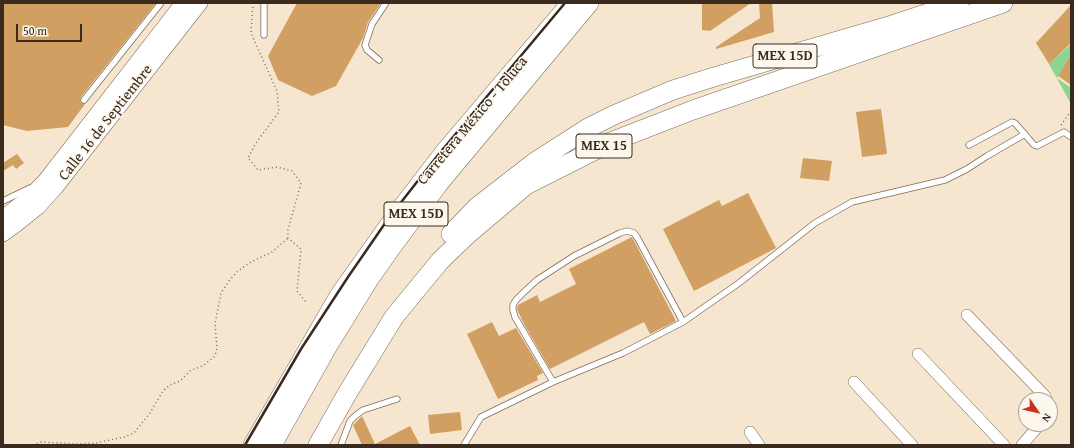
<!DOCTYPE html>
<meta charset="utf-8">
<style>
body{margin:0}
#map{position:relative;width:1074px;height:448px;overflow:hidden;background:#f6e6cf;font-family:"Gentium Book Plus",serif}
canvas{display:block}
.frame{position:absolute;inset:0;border:4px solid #3b2a1e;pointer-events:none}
.north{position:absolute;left:1018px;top:392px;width:40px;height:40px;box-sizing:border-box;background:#fbf7ec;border:1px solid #aea59a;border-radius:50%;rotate:124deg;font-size:11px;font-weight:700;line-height:16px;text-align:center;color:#3b2a1e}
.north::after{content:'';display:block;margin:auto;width:14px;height:18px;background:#c8321e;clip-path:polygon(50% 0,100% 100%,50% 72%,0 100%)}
.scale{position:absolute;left:16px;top:24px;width:66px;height:18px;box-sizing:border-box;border:2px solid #3b2a1e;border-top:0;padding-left:5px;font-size:12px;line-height:14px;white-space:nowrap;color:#3b2a1e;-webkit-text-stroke:3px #fbf7ec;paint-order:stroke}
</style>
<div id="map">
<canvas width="1074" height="448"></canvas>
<div class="frame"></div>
<div class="north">N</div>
<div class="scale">50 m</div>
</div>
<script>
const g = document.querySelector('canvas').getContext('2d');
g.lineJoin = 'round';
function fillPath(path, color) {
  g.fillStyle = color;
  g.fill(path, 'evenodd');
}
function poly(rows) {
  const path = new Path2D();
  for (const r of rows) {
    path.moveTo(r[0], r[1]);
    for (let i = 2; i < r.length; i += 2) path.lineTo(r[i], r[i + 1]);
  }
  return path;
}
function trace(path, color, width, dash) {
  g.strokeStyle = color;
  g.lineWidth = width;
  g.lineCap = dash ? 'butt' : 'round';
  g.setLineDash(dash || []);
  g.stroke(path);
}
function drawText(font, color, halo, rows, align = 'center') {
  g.font = font + ' "Gentium Book Plus",serif';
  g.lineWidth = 3;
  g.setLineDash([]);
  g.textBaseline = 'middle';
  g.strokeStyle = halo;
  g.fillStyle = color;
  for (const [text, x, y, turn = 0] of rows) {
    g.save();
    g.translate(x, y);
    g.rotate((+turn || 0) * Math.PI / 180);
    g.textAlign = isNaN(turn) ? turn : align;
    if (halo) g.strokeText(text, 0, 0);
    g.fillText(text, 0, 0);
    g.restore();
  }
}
fillPath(poly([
 [1071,44,1071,54,1057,78,1071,88,1071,104,1049,64]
]), '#8ad592');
fillPath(poly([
 [3,3,156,3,81,97,80,102,85,104,68,127,27,131,3,125],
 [297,3,381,3,368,22,363,38,336,86,312,96,278,80,268,56],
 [702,3,751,3,710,31,702,30],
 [759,3,772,3,774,32,716,49,716,47,760,18],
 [1071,5,1071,43,1049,64,1036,43],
 [1071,54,1071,85,1058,76],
 [881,109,887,154,862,157,856,112],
 [17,154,24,163,16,169,13,165,3,171,3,163],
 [803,158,832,161,829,181,800,178],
 [748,193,776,248,694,291,663,229,719,200,722,206],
 [632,237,676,321,650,334,644,322,550,369,524,324,517,309,518,305,537,295,540,302,576,284,569,269],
 [492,322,499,336,516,328,543,373,537,376,538,380,498,399,467,334],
 [460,412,462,430,430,434,428,415],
 [362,416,375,444,410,426,420,445,362,445,353,425]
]), '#d09f61');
const lane = poly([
 [264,3,264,35],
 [379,60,367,50,365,45,372,24,386,3],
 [84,100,161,3],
 [969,145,1012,122,1015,123,1034,145,1037,146,1064,132,1071,137],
 [3,201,30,188],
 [553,382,515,317,513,310,513,305,516,300,524,292,537,280,574,256,620,233,627,231,634,233,637,237,683,322,739,283,815,223,852,202,945,180,967,169,987,156,1025,134],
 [341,445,350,421,355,416,363,410,397,399],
 [464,445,481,417,553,382,623,353,683,322]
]);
const street = poly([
 [967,315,1044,395,1047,400],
 [918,354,1004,445],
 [854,382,912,445],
 [750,432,759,445],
 [1022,445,1040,424]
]);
const secondary = poly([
 [3,218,28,198,45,181,183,3],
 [3,234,18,223,38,207,56,187,200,3]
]);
const highway = poly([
 [451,234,477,207,535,162,588,128,614,115,673,90,714,77,892,25,959,3],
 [253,445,339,296,400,210,444,153,571,3],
 [272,445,327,347,369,279,393,245,439,183,589,3],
 [318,445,348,392,394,317,440,261,468,234,526,185,613,141,693,110,1003,3]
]);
trace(lane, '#7c6c5c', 7);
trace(street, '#7c6c5c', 12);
trace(secondary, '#7c6c5c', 16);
trace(highway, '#7c6c5c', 20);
trace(poly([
 [253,3,251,33,277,91,279,112,256,143,248,158,258,170,277,167,292,171,301,183,288,230,288,238,301,249,297,291,306,302],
 [1061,125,1071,111],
 [33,445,41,442,77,444,96,443,124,437,134,433,150,413,163,391,170,385,180,381,190,371,204,365,215,356,217,348,215,324,221,293,229,281,237,272,249,263,272,252,288,238]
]), '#7c6c5c', 1.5, [1, 3]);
trace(lane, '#fff', 5.5);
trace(street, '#fff', 11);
trace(secondary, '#fff', 15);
trace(highway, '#fff', 19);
trace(poly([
 [245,445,301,349,348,277,388,219,438,155,565,3]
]), '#3b2a1e', 2.5);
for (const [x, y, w] of [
 [785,56,64],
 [604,146,56],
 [416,214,64]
]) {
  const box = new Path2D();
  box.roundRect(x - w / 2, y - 12, w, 24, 3);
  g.fillStyle = '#fbf7ec';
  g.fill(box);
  trace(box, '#3b2a1e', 1);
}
drawText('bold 14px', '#3b2a1e', null, [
 ["MEX 15D",785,56],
 ["MEX 15",604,146],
 ["MEX 15D",416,214]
]);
drawText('15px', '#3b2a1e', '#fbf7ec', [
 ["Carretera México - Toluca",473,121,-50],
 ["Calle 16 de Septiembre",106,123,-52]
]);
</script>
